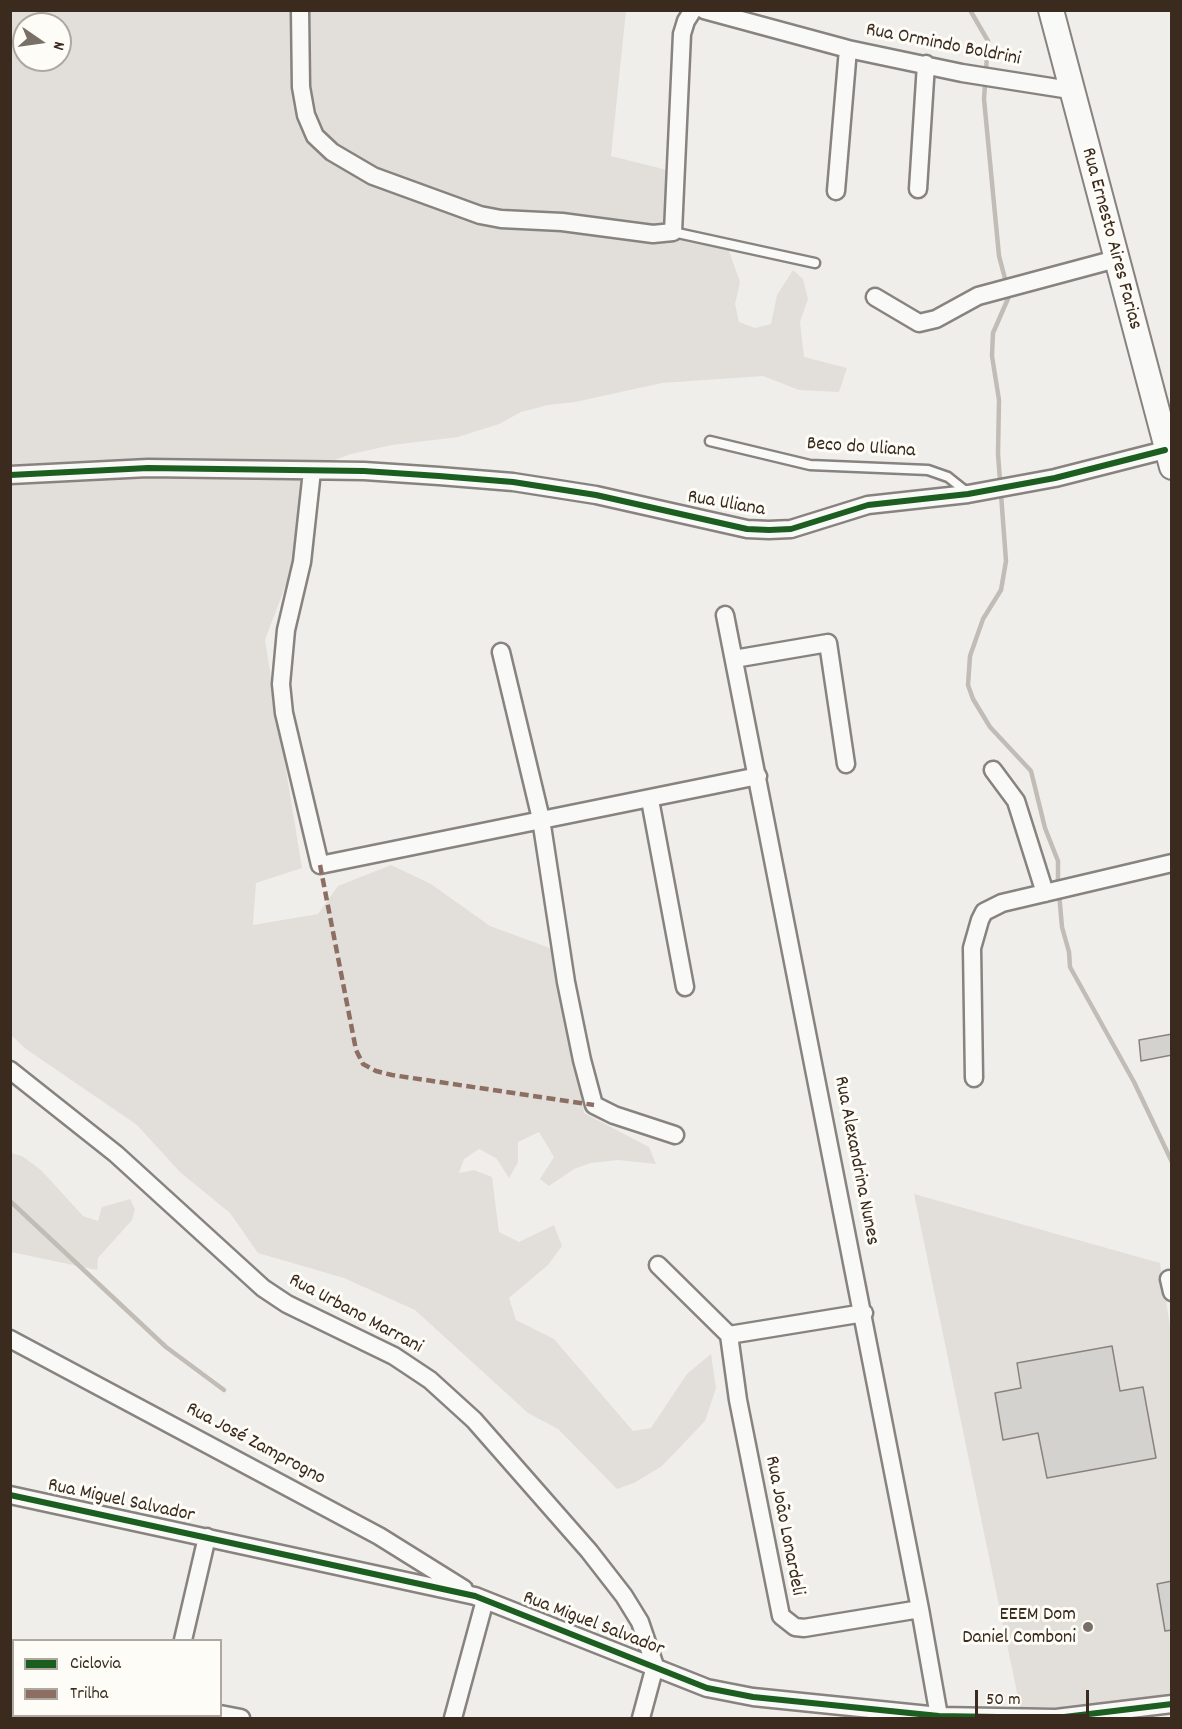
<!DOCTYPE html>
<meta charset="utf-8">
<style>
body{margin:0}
#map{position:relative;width:1182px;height:1729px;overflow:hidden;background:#f0eeeb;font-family:Dekko,sans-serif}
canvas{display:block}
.frame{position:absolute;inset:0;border:12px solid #3b2a1e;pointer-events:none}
.legend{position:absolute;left:12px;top:1639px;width:210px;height:78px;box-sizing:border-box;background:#fdfcf7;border:2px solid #afa8a0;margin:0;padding:8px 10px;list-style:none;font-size:18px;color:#3b2a1e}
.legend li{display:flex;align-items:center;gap:12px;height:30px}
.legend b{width:30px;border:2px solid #afa8a0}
.north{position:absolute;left:12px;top:12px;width:60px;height:60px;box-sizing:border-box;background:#fdfcf7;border:2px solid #afa8a0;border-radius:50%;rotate:103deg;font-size:16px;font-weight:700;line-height:24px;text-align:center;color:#3b2a1e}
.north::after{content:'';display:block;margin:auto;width:21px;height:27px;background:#7a6f66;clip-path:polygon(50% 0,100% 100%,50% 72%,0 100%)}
.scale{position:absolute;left:975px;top:1690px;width:114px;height:27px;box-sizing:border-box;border:3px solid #3b2a1e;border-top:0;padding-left:8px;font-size:18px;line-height:21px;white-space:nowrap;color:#3b2a1e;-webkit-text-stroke:4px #fdfcf7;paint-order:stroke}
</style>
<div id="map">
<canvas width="1182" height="1729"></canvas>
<div class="frame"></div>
<ul class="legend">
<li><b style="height:8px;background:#1b5e20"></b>Ciclovia</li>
<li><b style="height:8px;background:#8d6e63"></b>Trilha</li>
</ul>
<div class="north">N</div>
<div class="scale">50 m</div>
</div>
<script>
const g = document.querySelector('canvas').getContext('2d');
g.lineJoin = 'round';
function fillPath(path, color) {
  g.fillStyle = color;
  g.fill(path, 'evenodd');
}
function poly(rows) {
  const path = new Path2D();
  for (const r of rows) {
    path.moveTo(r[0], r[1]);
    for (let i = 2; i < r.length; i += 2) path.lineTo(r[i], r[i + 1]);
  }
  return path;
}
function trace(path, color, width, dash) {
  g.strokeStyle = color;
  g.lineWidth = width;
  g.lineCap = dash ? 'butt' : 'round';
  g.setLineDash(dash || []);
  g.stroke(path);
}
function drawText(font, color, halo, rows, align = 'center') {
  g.font = font + ' Dekko,sans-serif';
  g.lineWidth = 6;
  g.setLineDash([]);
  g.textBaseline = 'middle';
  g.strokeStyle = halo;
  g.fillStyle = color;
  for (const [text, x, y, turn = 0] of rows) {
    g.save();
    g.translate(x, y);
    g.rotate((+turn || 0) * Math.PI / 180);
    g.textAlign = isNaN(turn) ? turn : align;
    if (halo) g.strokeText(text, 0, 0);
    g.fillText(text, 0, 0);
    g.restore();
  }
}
fillPath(poly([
 [914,1194,1160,1263,1172,1339,1171,1693,1092,1707,1020,1707]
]), '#e2deda');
fillPath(poly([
 [10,11,626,11,611,156,671,171,681,234,728,248,740,282,735,304,739,322,755,328,771,324,777,295,793,270,803,279,808,299,800,322,804,357,847,368,839,392,799,390,763,376,662,383,575,402,548,405,521,412,499,424,458,437,392,445,351,454,327,463,314,481,309,523,265,640,302,868,256,883,253,925,318,914,338,886,391,865,431,884,490,926,558,951,577,1054,584,1113,649,1147,656,1164,618,1160,591,1163,574,1169,549,1186,540,1179,554,1157,539,1132,518,1142,518,1162,509,1178,496,1158,479,1149,464,1159,459,1173,474,1170,492,1177,499,1232,519,1242,554,1225,562,1246,548,1265,509,1298,516,1320,554,1339,633,1431,651,1428,687,1374,711,1354,716,1388,705,1421,662,1466,634,1483,617,1489,558,1429,528,1413,415,1310,344,1278,258,1253,230,1213,180,1172,137,1125,26,1049,11,1035],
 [24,24,60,24,60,60,24,60],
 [11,1153,22,1156,41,1170,83,1216,98,1221,102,1207,130,1199,135,1209,132,1220,98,1258,97,1270,11,1252],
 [965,1233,1024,1234,1022,1327,964,1326],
 [1125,1603,1139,1684,1027,1702,1011,1623]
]), '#e2dfda');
trace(poly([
 [970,10,988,41,984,99,999,256,1007,286],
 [1010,294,993,333,992,356,999,400,998,454,1006,561,1001,590,983,619,970,656,968,685,973,699,990,727,1031,771,1045,828,1058,861,1058,885],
 [1059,893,1062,927,1069,952,1070,967,1134,1082,1172,1162],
 [10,1201,166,1347,224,1390]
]), '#c2bcb6', 4.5);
const building = poly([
 [1172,1034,1172,1055,1141,1061,1139,1040,1172,1034],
 [1112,1346,1120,1391,1143,1387,1156,1458,1047,1478,1038,1433,1003,1440,995,1393,1021,1388,1017,1363,1112,1346],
 [1172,1581,1172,1630,1165,1631,1157,1584,1172,1581]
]);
fillPath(building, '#d4d2cf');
trace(building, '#88837f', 1.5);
const lane = poly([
 [673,232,815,263],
 [710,441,810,465,928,470,948,477,968,493]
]);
const street = poly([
 [300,10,301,87,306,115,315,136,332,152,373,176,480,215,501,219,562,222,653,234,673,232,682,34,686,21,693,10],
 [704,10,848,49,962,73,1070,90],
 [918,189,926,64],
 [836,191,848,49],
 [875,297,919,323,936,319,978,296,1116,259],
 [312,471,302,562,286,630,281,684,284,713,320,865,758,776],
 [10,475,148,468,364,471,439,476,513,482,596,495,747,529,769,530,791,529,868,505,968,494,1055,478,1165,450],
 [725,615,920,1609,939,1716,934,1718],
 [501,652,541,819,566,982,582,1060,594,1105,614,1115,675,1135],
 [734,659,828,643,846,764],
 [993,770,1016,801,1045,893],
 [650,800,685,987],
 [10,1070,116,1154,263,1288,287,1304,394,1356,430,1380,474,1420,589,1551,624,1596,640,1622,655,1666,641,1718],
 [974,1078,972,948,980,920,984,912,1002,903,1172,863],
 [658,1265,729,1335,864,1313],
 [1169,1279,1172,1292],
 [729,1335,738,1400,781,1616,795,1627,804,1628,920,1609],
 [10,1339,379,1536,464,1589],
 [10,1495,475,1596,707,1688,753,1697,939,1716,1056,1718,1172,1704],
 [183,1640,207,1537],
 [10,1667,14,1667],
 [220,1714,241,1718],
 [164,1718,165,1716],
 [453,1718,485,1600]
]);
const secondary = poly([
 [1051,10,1172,467]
]);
trace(lane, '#88837f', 13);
trace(street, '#88837f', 21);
trace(secondary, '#88837f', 28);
trace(lane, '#f9f9f7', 8);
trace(street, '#f9f9f7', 16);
trace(secondary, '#f9f9f7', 24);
trace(poly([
 [320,865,356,1050,363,1064,376,1071,392,1075,594,1105]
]), '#8d6e63', 4.5, [9, 4.5]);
trace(poly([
 [10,475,148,468,364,471,439,476,513,482,596,495,747,529,769,530,791,529,868,505,968,494,1055,478,1165,450],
 [10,1495,475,1596,707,1688,753,1697,939,1716,1056,1718,1172,1704]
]), '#1b5e20', 6);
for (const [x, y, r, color] of [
 [1088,1627,6,"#7a6f66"]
]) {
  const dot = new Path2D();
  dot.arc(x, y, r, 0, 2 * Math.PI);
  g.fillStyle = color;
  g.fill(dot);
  trace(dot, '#fdfcf7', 2);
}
drawText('20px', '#3b2a1e', '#fdfcf7', [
 ["Rua Ormindo Boldrini",943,46,11],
 ["Rua Ernesto Aires Farias",1110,239,75],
 ["Beco do Uliana",861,449,4],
 ["Rua Uliana",726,505,10],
 ["Rua Alexandrina Nunes",855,1161,79],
 ["Rua Urbano Marrani",355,1315,28],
 ["Rua José Zamprogno",255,1445,28],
 ["Rua Miguel Salvador",121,1502,12],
 ["Rua João Lonardeli",783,1526,79],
 ["Rua Miguel Salvador",593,1625,21]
]);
drawText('20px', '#3b2a1e', '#fdfcf7', [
 ["EEEM Dom",1076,1616],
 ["Daniel Comboni",1076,1639]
], 'right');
</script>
